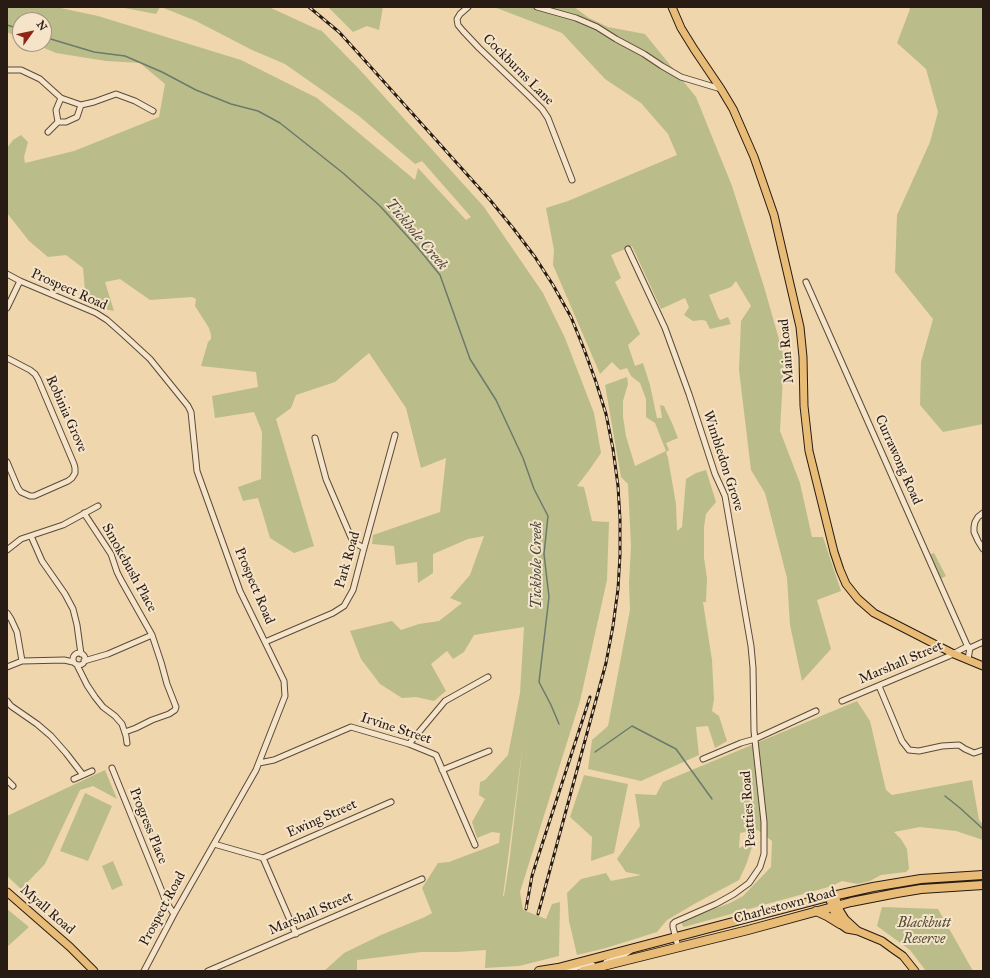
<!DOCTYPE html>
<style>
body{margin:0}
#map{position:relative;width:990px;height:978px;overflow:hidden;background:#f0d6ac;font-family:"IM FELL Great Primer",serif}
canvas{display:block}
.frame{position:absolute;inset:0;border:8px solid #271b13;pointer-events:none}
.north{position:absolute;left:12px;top:12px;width:40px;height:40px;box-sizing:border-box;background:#f5e4c9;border:1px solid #a39480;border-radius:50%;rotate:57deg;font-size:11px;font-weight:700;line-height:16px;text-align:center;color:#271b13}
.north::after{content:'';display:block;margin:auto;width:14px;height:18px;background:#8f2418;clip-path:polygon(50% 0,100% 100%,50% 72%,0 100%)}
</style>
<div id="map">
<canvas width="990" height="978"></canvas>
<div class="frame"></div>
<div class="north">N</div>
</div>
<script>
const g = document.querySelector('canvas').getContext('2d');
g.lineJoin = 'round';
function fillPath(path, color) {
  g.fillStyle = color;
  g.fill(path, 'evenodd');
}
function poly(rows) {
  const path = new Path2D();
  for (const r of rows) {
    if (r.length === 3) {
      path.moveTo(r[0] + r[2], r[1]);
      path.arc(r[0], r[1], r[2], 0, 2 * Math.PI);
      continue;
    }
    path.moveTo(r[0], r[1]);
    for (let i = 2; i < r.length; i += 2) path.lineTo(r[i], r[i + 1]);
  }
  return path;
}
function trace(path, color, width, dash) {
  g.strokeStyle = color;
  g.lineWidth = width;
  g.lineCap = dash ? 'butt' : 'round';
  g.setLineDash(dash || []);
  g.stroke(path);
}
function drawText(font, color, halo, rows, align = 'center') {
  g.font = font + ' "IM FELL Great Primer",serif';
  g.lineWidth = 4;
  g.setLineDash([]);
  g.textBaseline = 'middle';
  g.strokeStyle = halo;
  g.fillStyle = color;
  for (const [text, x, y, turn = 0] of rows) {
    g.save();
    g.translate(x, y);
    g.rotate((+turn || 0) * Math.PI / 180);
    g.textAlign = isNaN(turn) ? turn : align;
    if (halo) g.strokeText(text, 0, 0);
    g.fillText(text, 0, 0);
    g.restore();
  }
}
fillPath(poly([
 [7,7,56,7,98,16,241,60,317,98,415,180,418,168,466,220,471,217,422,161,415,164,359,116,285,64,252,50,196,21,161,7,269,7,321,31,319,28,360,70,484,207,543,293,565,338,594,413,601,453,590,469,577,486,584,487,592,521,609,522,607,580,580,701,520,892,523,910,546,919,552,904,560,902,559,956,519,966,485,968,486,950,457,952,421,952,357,960,357,971,324,971,344,953,381,935,425,917,432,913,422,888,438,863,449,862,499,843,500,833,492,832,477,838,472,822,485,799,479,795,480,782,485,780,508,755,520,693,524,627,474,635,464,652,453,659,447,651,431,664,446,691,434,701,416,697,402,698,380,684,361,659,350,631,392,621,401,630,419,624,439,621,462,603,450,598,470,575,484,536,468,539,433,554,433,573,418,583,417,562,396,565,394,546,372,544,373,535,440,512,446,458,421,468,406,408,369,353,335,382,296,395,291,408,276,419,314,546,294,553,270,538,258,498,243,501,238,487,261,479,262,432,254,412,215,418,212,396,258,387,256,372,201,366,208,342,211,339,211,335,209,328,195,306,196,299,192,297,150,300,120,279,105,282,114,311,104,309,90,303,85,290,83,268,66,255,48,257,29,241,7,213,7,148,13,140,21,135,28,142,24,157,25,163,74,151,159,117,165,84,140,63,106,61,56,53,35,44,44,44,44,20,20,20,20,38,7,32],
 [523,744,509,864,504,896,503,896],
 [119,7,160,7,156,14],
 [328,7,383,7,379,30,367,26,353,32],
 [494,7,574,7,589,18,608,27,645,34,696,97,732,186,765,290,784,357,780,431,800,483,812,537,823,537,841,591,817,600,831,649,802,681,790,625,787,578,765,493,751,470,739,370,741,321,751,306,736,281,731,287,709,295,718,317,720,320,728,317,731,324,710,329,706,321,702,320,693,321,684,315,689,307,685,298,661,309,632,246,611,255,621,278,615,282,640,334,628,345,635,366,643,363,650,385,657,418,662,418,660,405,664,406,672,423,678,438,666,443,669,450,666,452,668,458,676,504,677,531,682,527,686,479,696,473,706,470,716,502,706,514,704,527,704,558,707,578,706,602,703,602,712,660,714,699,712,711,719,716,727,741,715,748,708,726,696,727,699,755,641,781,588,769,592,740,608,726,630,610,629,583,631,546,628,484,621,477,605,385,627,377,628,384,623,401,623,417,626,436,635,466,666,451,655,423,646,417,646,399,640,383,631,376,627,368,620,370,612,362,600,374,553,265,554,250,546,208,568,201,677,155,668,134,641,103,605,79,562,33],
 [908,7,983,7,983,424,943,432,920,405,921,362,933,319,895,272,897,215,930,142,938,112,926,69,897,43,910,9],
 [934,553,946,576,940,579,928,555],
 [857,701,870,721,886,790,892,795,972,780,979,820,983,824,983,840,956,831,920,827,894,832,901,839,907,849,909,869,906,872,881,875,870,881,858,884,842,881,832,886,684,927,682,925,682,921,730,903,743,896,771,867,772,841,758,830,740,833,739,848,754,841,746,865,739,880,696,903,667,920,657,932,606,948,577,955,569,921,567,893,581,879,606,873,611,881,641,875,626,872,617,859,640,826,635,794,656,795,663,782],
 [105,770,117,799,93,786,80,790,45,864,21,889,7,876,7,816],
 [584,775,628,784,614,853,591,861,592,837,570,817],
 [85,793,112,806,88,861,60,851],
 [113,861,123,885,112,890,102,866],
 [882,907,938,909,973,971,926,971,910,950,877,926],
 [7,909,29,927,7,947]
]), '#babd89');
trace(poly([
 [7,25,20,29],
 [44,37,94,52,125,56,162,72,196,90,231,104,258,111,280,123,343,173,380,206,418,248,440,275,470,359,496,400,523,458,534,489,548,516,544,554,549,597,539,682,551,705,559,724],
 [595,752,632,726,676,749,712,799],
 [945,796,960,808,983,829]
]), '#6c7a6c', 1.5);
const minor = poly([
 [468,7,460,14,457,19,458,25,463,31,479,48,528,95,542,109,548,118,572,180],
 [537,7,576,18,597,27,616,39,644,54,662,66,681,77,721,89],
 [7,70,21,70,40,79,61,98,81,105,94,102,116,94,135,101,153,111],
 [61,98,56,110,58,122,66,122,77,117,81,105],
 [48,132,58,122],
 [628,249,665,328,689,394,715,474,725,496,751,646,753,668,754,731,764,822,764,854,760,867,749,883,734,894,716,904,675,922,673,924,673,927,678,947],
 [7,274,20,281,96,313,107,320,124,335,150,359,188,406,191,412,197,471,240,591,284,681,285,696,256,770,174,914,144,971],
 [806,282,967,645,970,648,968,659],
 [7,308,20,281],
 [7,358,30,370,35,374,38,379,74,464,75,468,75,473,72,478,68,481,34,496,30,496,21,492,18,488,7,462],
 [315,438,326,479,353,542,364,548],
 [84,513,111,554,117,572,121,580,152,635,161,662,167,684,176,707,175,710,169,714,152,720,136,728,125,732],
 [983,513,978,517,975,522,974,527,974,532,978,541,983,549],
 [31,536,42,561,65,594,73,609,77,625,80,647,81,654],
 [7,550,21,539,63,525,98,506],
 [7,613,11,619,17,632,22,661],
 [265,642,333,613,344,606,353,590,364,548,395,435],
 [79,659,6],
 [84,661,108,654,152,635],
 [77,665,87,685,95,697,103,707,115,716,122,724,126,736,127,743],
 [7,667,22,661,64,660,73,662],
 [879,686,902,741,909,750,919,751,942,746,959,745,965,749,974,753,983,750],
 [7,701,11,706,37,724,51,736,66,753,83,775],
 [842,701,949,656,966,647,970,648,983,642],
 [409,744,445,701,488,677],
 [703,759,741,743,755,739,816,711],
 [259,763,274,760,351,727,409,744,436,755,475,845],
 [112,768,161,889,166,902,174,914],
 [442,770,489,751],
 [74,779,92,771],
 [7,780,13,786],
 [214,844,263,858],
 [263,858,391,802],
 [263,858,296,934],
 [606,962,624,955,630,951],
 [568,968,574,968,591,964,597,968],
 [208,971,422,879]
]);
const major = poly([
 [672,7,681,28,694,49,721,89,733,109,754,157,774,215,800,327,803,357,804,406,809,451,834,552,840,570,846,584,858,599,874,613,954,654,983,666],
 [7,892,70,947,94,971],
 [835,896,840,911,845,919,858,931],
 [829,897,834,912,840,924,847,929,858,931,882,941,893,949,903,956,915,971]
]);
const highway = poly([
 [816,911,827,916,840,924],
 [539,971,558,968,828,897,873,887,921,879,983,875],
 [583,971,748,930,851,902,897,893,921,889,983,885]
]);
trace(minor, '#594a39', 7);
trace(major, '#271b13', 9);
trace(highway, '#271b13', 10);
trace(minor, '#f5e4c9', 5);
trace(major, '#e8bb76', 7);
trace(highway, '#e8bb76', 8);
const rail = poly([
 [309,7,339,32,359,54,490,200,513,228,535,257,553,285,571,317,584,349,596,382,606,414,613,449,618,486,620,519,620,555,618,589,613,626,606,663,538,914],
 [526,909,532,876,537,860,590,697]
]);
trace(rail, '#271b13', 3);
trace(rail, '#f5e4c9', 1.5, [4.5]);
drawText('14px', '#271b13', '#f5e4c9', [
 ["Cockburns Lane",518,70,45],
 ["Prospect Road",69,290,24],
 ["Main Road",787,351,-95],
 ["Robinia Grove",66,414,66],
 ["Currawong Road",898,460,66],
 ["Wimbledon Grove",723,461,72],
 ["Park Road",348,560,-74],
 ["Smokebush Place",129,568,61],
 ["Prospect Road",254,586,67],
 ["Marshall Street",901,663,-23],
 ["Irvine Street",396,729,18],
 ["Peatties Road",749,809,-94],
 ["Ewing Street",322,819,-24],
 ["Progress Place",148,826,68],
 ["Charlestown Road",785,906,-15],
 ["Prospect Road",163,909,-62],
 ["Myall Road",47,910,41],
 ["Marshall Street",311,914,-23]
]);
drawText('italic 14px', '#534c36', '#f5e4c9', [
 ["Blackbutt",924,924],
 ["Reserve",924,940]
]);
drawText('italic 15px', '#4a4a40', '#f5e4c9', [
 ["Tickhole Creek",416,235,50],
 ["Tickhole Creek",537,565,-90]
]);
</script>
